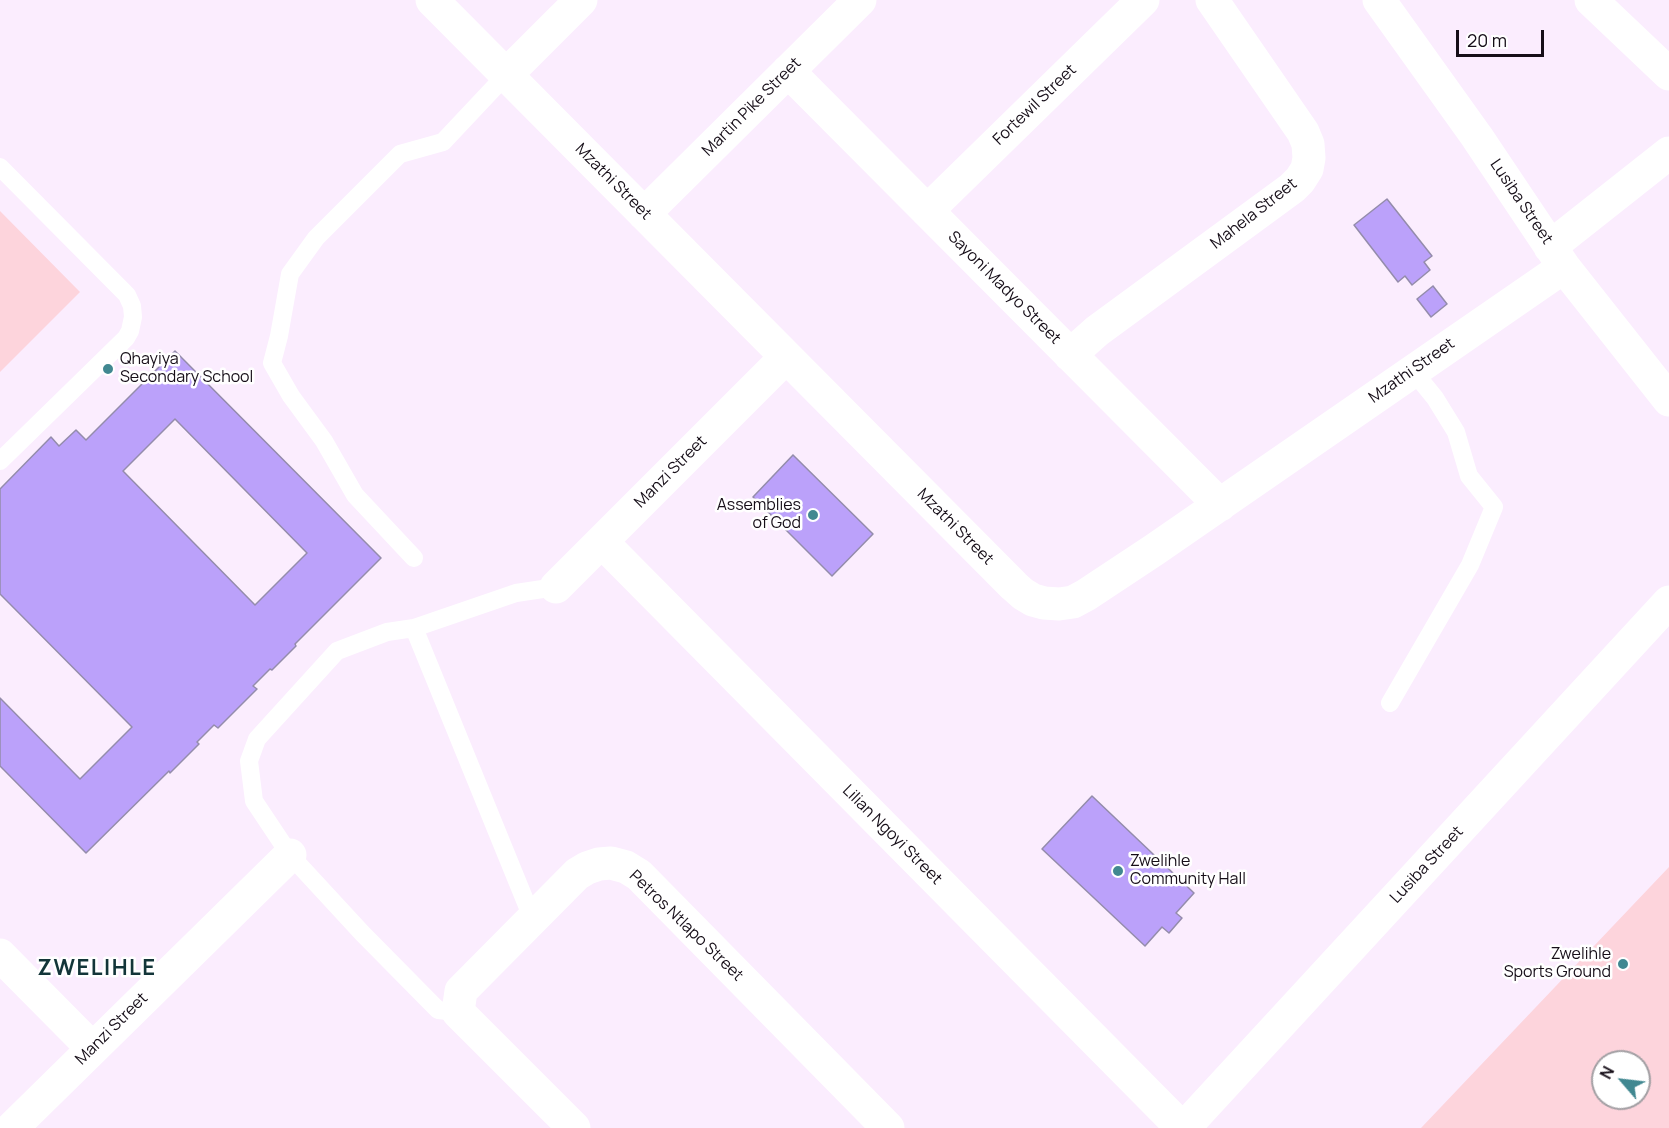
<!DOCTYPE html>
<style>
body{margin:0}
#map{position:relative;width:1669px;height:1128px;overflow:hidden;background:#fbedfe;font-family:Manrope,sans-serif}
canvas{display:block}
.north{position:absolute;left:1591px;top:1050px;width:60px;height:60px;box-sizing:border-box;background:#fff;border:2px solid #a29fa3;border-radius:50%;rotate:298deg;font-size:16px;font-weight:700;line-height:24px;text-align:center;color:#160e18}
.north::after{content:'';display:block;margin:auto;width:21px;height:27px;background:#418891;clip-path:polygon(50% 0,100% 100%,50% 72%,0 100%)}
.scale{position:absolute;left:1456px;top:30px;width:88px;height:27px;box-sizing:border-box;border:3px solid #160e18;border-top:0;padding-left:8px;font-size:18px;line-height:21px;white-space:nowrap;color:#160e18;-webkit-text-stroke:4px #fff;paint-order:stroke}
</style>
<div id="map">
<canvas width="1669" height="1128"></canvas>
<div class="north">N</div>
<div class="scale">20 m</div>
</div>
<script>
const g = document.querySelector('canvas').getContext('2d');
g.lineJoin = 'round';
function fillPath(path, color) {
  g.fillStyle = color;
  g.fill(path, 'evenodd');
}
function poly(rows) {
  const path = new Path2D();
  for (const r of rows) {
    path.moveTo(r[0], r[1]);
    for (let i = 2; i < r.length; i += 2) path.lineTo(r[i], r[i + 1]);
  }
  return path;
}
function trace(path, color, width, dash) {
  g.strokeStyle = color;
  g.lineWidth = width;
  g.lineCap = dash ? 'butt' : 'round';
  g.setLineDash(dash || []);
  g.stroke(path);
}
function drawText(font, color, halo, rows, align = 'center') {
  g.font = font + ' Manrope,sans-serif';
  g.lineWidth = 5;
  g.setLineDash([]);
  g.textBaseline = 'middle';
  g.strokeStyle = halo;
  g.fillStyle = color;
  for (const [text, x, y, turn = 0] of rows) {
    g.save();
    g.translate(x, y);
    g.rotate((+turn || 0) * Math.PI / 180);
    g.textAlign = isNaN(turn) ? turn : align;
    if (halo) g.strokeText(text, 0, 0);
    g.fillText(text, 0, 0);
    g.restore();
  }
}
fillPath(poly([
 [0,211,80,292,0,372],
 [1669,867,1669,1128,1421,1128],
 [1603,1062,1639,1062,1639,1098,1603,1098]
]), '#fdd4dc');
const building = poly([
 [1387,199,1432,256,1424,262,1430,270,1412,285,1405,276,1398,282,1354,225,1387,199],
 [1433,286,1447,304,1431,317,1417,299,1433,286],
 [175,351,381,558,295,644,296,646,272,670,270,669,253,686,257,689,218,728,214,725,197,742,199,744,170,773,169,771,86,853,0,766,0,698,80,779,132,727,0,594,0,489,51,437,59,446,76,430,86,440,175,351],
 [175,419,307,553,255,605,123,471,175,419],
 [793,455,873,534,832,576,753,497,793,455],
 [1092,796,1194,893,1176,913,1182,918,1169,933,1162,927,1145,946,1042,849,1092,796]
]);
fillPath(building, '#bba1fa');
trace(building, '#948cab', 1.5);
trace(poly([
 [0,167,127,295,132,306,133,317,130,331,126,338,0,461],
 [414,558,355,495,324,441,291,396,272,363,279,336,290,274,316,238,400,154,443,142,506,75],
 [414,628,533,920],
 [1390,703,1470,565,1494,507,1469,476,1456,432,1435,398,1413,371],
 [458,1012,438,1010,362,933,290,855,254,801,249,761,257,739,337,651,387,632,414,628,516,593,556,587]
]), '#fff', 18);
trace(poly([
 [432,0,1014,586,1023,594,1033,600,1044,603,1059,604,1073,602,1086,595,1154,550,1564,267],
 [1379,0,1477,137,1564,267,1669,400],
 [1591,0,1669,74],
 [788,71,1220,505],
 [506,75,581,0],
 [927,211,1143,0],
 [644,214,860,0],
 [1550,247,1669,153],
 [1070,355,1097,331,1292,188,1300,180,1307,169,1309,158,1308,144,1303,132,1212,0],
 [602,542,1182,1128],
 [556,587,786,357],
 [0,955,92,1048],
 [12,1128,290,855],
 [574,1128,458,1012,461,991,577,874,587,868,599,864,611,863,626,867,639,875,888,1128],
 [1184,1128,1669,602]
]), '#fff', 33);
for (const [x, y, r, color] of [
 [108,369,6,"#418891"],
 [813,515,6,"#418891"],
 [1118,871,6,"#418891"],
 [1623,964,6,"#418891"]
]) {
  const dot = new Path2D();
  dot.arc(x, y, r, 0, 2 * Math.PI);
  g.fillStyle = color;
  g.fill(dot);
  trace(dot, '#fff', 2);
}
drawText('16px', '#160e18', '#fff', [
 ["Fortewil Street",1035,105,-44],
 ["Martin Pike Street",752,107,-45],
 ["Mzathi Street",613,182,45],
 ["Lusiba Street",1521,202,56],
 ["Mahela Street",1254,214,-38],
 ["Sayoni Madyo Street",1004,288,45],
 ["Mzathi Street",1412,371,-35],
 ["Manzi Street",671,472,-45],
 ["Mzathi Street",955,527,45],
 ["Lilian Ngoyi Street",892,835,45],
 ["Lusiba Street",1427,865,-47],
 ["Petros Ntlapo Street",686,926,44],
 ["Manzi Street",112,1029,-45]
]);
drawText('16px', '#160e18', '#fff', [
 ["Qhayiya",120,360],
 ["Secondary School",120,378],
 ["Assemblies",801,506,"right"],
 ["of God",801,524,"right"],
 ["Zwelihle",1130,862],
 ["Community Hall",1130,880],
 ["Zwelihle",1611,955,"right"],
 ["Sports Ground",1611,973,"right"]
], 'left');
g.letterSpacing = '1.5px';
drawText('bold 22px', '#133539', '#fff', [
 ["ZWELIHLE",97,969]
]);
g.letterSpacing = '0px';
</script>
